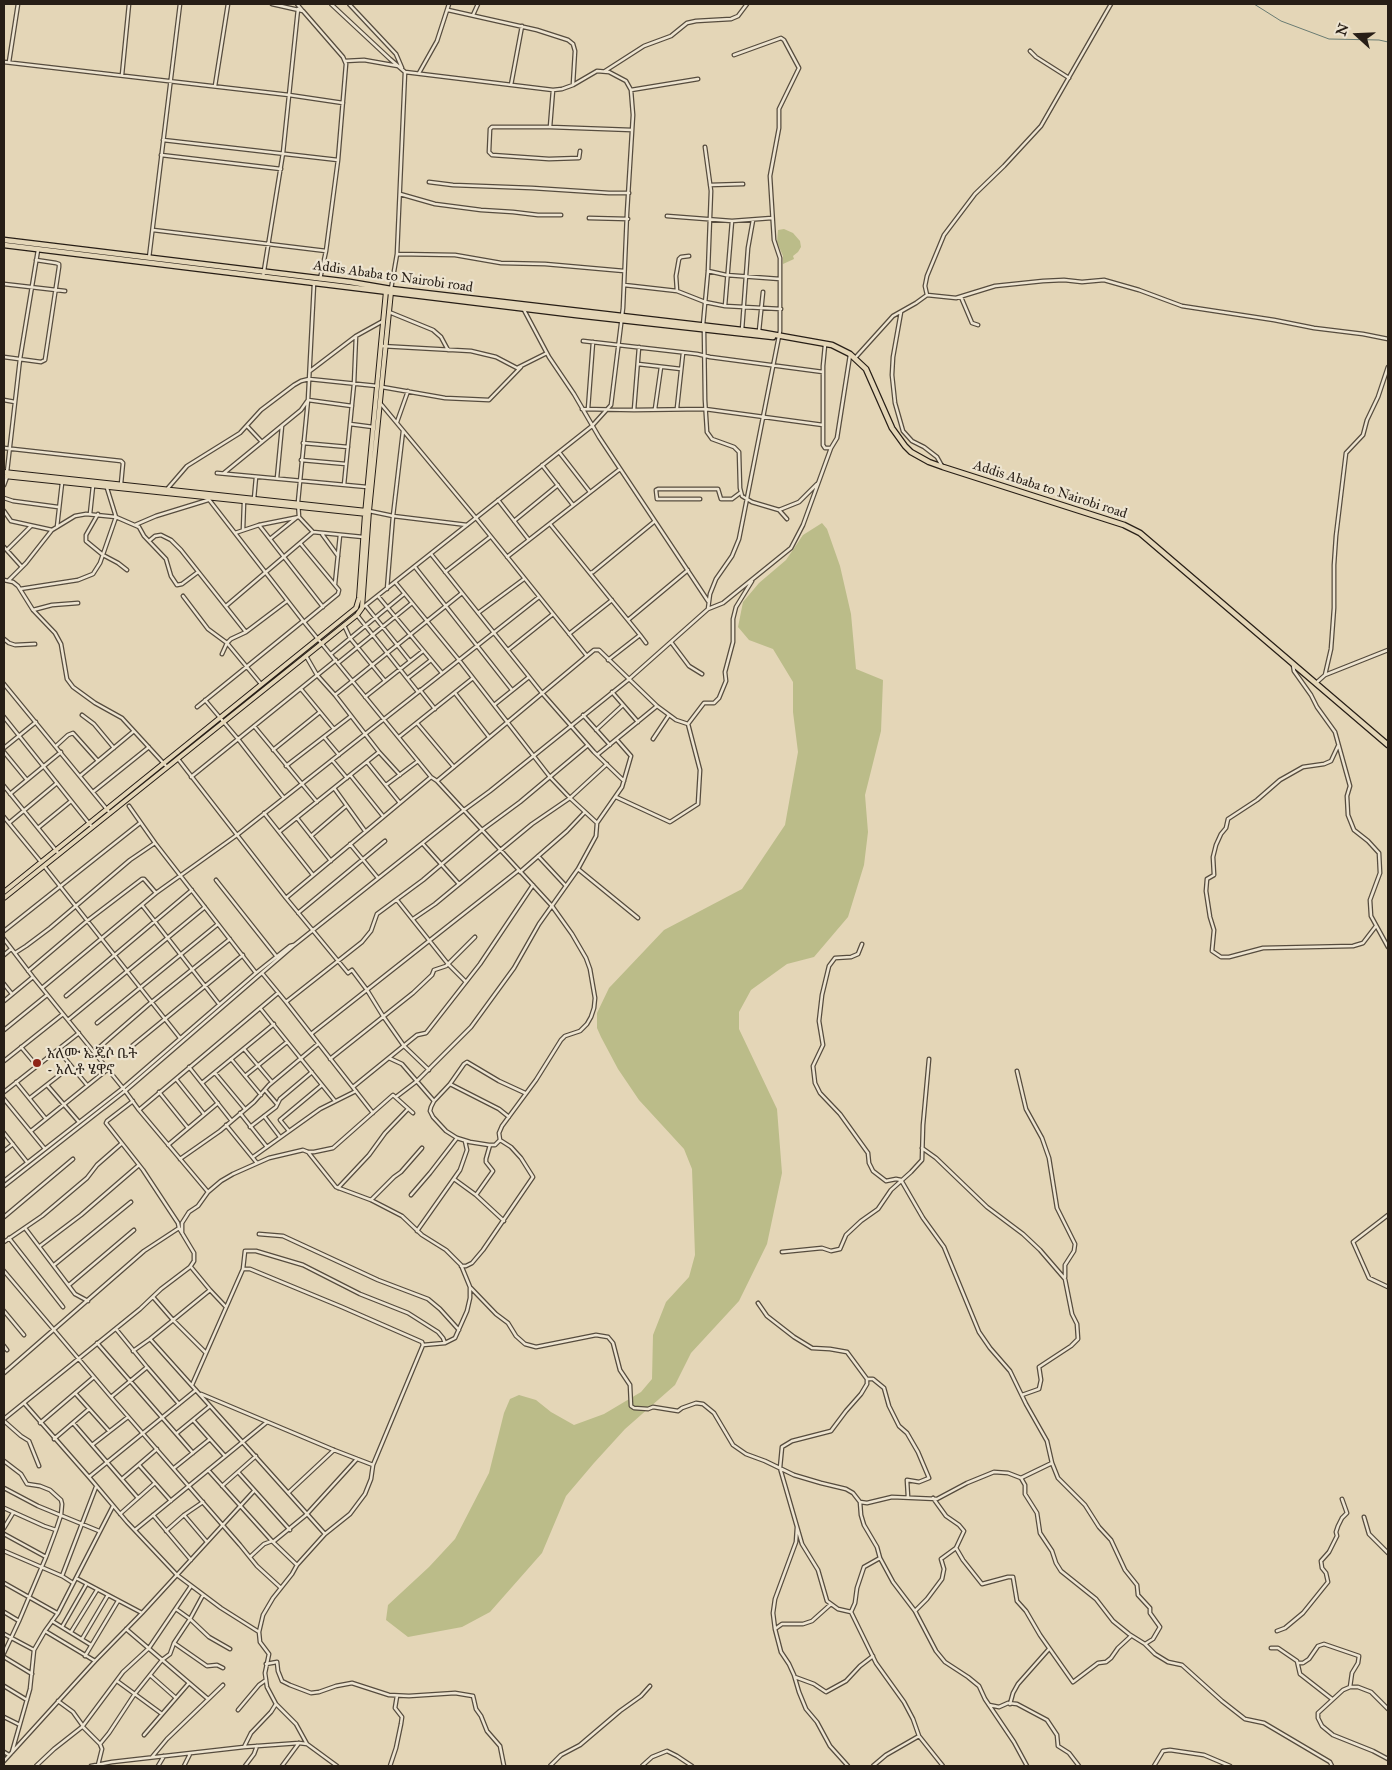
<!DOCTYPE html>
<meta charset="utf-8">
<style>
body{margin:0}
#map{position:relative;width:1392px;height:1770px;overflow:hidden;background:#e4d6b7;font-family:"IM FELL Great Primer",serif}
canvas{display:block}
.frame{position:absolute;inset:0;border:5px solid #271e16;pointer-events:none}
.north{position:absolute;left:1332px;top:10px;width:50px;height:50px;-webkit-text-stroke:4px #ede4d0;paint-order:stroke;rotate:290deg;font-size:14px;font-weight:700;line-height:20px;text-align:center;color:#271e16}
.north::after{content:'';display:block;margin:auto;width:18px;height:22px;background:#271e16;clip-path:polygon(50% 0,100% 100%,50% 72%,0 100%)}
</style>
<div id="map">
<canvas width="1392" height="1770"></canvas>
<div class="frame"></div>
<div class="north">N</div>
</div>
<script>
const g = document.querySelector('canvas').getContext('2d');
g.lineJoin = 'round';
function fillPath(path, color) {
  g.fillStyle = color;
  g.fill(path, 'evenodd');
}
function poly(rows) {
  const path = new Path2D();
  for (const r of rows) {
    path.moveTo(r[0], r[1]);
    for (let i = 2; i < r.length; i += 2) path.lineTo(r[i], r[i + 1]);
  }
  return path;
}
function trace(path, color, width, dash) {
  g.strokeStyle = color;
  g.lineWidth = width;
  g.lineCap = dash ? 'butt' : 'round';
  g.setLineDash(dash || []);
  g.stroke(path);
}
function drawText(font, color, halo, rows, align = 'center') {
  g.font = font + ' "IM FELL Great Primer","Noto Serif Ethiopic",serif';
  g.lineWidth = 4.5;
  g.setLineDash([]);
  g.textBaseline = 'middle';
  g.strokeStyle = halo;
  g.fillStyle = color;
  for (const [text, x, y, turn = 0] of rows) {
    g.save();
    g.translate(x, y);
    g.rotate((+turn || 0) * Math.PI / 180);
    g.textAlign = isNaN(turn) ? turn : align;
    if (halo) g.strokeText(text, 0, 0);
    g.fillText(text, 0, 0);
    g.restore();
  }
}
fillPath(poly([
 [784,229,793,233,800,241,801,247,798,252,793,256,794,259,783,264,783,256,777,242,778,230],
 [822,523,827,529,840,566,851,614,856,669,883,680,881,731,865,795,868,832,864,865,848,917,814,957,787,964,751,990,739,1012,739,1029,777,1109,782,1173,767,1244,739,1301,691,1353,675,1385,625,1429,594,1463,566,1496,542,1553,490,1612,462,1627,408,1637,386,1620,388,1605,429,1567,455,1539,489,1473,504,1413,510,1399,519,1395,536,1400,551,1412,574,1425,604,1414,641,1392,652,1379,653,1335,666,1302,689,1277,695,1255,692,1169,684,1149,639,1100,618,1069,601,1037,597,1028,597,1013,609,988,664,930,742,889,785,825,798,752,793,712,793,682,773,649,749,640,738,627,743,602,759,583,786,560,803,535]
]), '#bbbc89');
trace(poly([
 [1254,4,1281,21,1329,39,1379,40,1388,42]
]), '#697b72', 1);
const minor = poly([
 [272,4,303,11,343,57,346,64,338,160,326,251,320,279],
 [297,4,302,10],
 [331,4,390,59,405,72],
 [349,4,396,54,402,68],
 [448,10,537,30,568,40,573,44,575,51,573,84],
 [473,15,478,4],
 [1030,51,1036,57,1069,78],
 [345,61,364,60,398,66],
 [4,62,289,95,343,103],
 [9,62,18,4],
 [605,71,644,46,671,36,687,23,696,21,731,19,738,16,747,4],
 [419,73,437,41,449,4],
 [122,75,129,4],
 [511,85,522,26],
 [215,86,228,4],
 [631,90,698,79],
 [550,127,553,90],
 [163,140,338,160],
 [580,151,579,158,549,159,492,155,489,152,490,129,492,127,550,127,632,130],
 [161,155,281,169],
 [429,182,453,185,532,188,609,193,629,193],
 [710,185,743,184],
 [400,194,435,204,481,210,513,212,538,215,561,215],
 [667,216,732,221,772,218],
 [589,218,628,219],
 [153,230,326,251],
 [397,254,455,255,501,263,545,264,624,271],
 [149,258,180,4],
 [708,271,726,275,780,279],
 [263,277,283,153,298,9],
 [4,284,65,291],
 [624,285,677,291,705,302,725,306,781,309],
 [677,291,676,276,679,259,681,257,689,256],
 [927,295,956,298,995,286,1043,281,1064,280,1082,282,1104,280,1139,290,1182,306,1274,320,1314,328,1363,334,1388,339],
 [961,297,972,323,978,325],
 [725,306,732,221],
 [524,310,549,357,574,394,599,437,708,601],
 [389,312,433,330,441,337,448,350],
 [901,312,893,357,892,375,895,403,903,431,912,441,924,447,937,457,942,466],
 [703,325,708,271,711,191,705,147],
 [704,330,705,400,707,432,712,439,734,447,739,452,740,488,742,496,752,502,779,510,799,502,817,484],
 [742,330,748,248,753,220],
 [759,331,763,292],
 [583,341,697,354,710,357,823,372],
 [825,345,823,366,823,445,825,448,831,448,837,438,850,355],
 [381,346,471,351,496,357,517,368,547,353],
 [4,357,41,362,45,360,59,267,59,264,56,263,36,260],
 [855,358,893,316,916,303,927,295,925,286,927,276,944,235,975,194,1004,166,1041,126,1111,4],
 [638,364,681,369],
 [310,371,356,336,383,321],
 [382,387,445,398,489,400,521,367],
 [4,400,15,402],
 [381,404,476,518,587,656],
 [677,408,683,353],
 [582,409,634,410,705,409,823,425],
 [588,409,593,342],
 [655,409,661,367],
 [634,410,639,347],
 [397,422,408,391],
 [350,424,373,427],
 [247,426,262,442],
 [303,443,348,447],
 [4,448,121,461,123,463,121,484],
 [559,452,590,492],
 [301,460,346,464],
 [542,465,573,505],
 [7,472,20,359,38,250],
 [217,473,367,487],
 [224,473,301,410,308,400,352,406],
 [277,478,282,426],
 [4,485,7,477],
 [344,485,354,384,356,336],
 [168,488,187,466,240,433,261,410,294,385,301,381,309,379,377,386],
 [207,497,304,622,431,777,437,781,552,906,572,934,586,958,590,969,595,998,594,1008,591,1017,587,1024,580,1031,565,1036,561,1040,536,1080,502,1126,499,1133,500,1140],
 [4,498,13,501,58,507],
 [254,499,256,477],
 [700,499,657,499,656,490,658,489,718,489,721,499,732,499,740,493],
 [498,500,529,540],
 [779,510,787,519],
 [4,511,11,521,52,530],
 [369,511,393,516,467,525],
 [90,514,93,486],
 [98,514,86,535,86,541,103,555,118,563,127,570],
 [514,521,558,485],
 [550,524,640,635,608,660],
 [135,525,156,516,208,500],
 [259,525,323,607],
 [57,527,62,483],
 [243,530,244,502],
 [313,532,363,537],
 [235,533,259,525,299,517],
 [322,534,338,556],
 [270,539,296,518],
 [149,541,155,536,161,535,171,540,181,550,246,632],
 [300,543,339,590,338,594,304,622],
 [4,547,22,567],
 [7,550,31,526],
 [431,554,542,693,594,752,624,781],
 [507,557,620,469],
 [415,567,512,690],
 [445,572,490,537],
 [590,573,593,572,655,521],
 [4,580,13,582,18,586,33,610,55,633,61,644,67,679,73,687,95,703,122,718,167,767],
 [9,580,26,563,52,530,75,516,86,514,116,517,139,527,144,536,166,559,171,576,177,585,182,584,198,572],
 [395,582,459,660,550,777,570,798,596,822],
 [335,584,340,535],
 [20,589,78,580,93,574,100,563,116,517,107,488],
 [387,589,393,516,403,431],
 [183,596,208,629,227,643,261,684],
 [378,596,442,673],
 [226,606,313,532,299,517,298,502,308,400,314,284],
 [366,606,410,661],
 [362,608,592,426,611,405,623,308,627,213,633,115,631,90,626,81,609,72,597,71,573,85,562,89,553,90,405,72,397,254,391,289],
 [708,609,723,603,791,548,803,525,831,448],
 [33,610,52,605,78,603],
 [478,613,524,579],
 [357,615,418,692],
 [628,620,688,570],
 [344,625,350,638,385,681],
 [569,634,612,600],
 [640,635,646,643],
 [4,639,9,643,15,645,35,644],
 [671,642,689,666,702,674],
 [508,650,553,614],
 [222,654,227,643,231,639,246,632,287,601],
 [331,654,404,594],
 [306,656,317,675,335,695,379,752,400,775],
 [338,663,412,603],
 [1293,665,1294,671,1311,695,1317,707,1335,732,1350,786,1347,796,1348,815,1354,830,1368,841,1379,853,1380,873,1370,900,1371,916,1388,947],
 [1325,675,1331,649,1334,608,1334,565,1336,536,1346,453,1363,435,1367,420,1378,397,1388,367],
 [408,678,431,660],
 [1316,683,1325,675,1388,650],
 [4,684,110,813],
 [301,689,334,729],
 [420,690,435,709],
 [612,692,638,722],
 [455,693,489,737],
 [335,695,462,593],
 [365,697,423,651],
 [205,700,238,739,284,798],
 [494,705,529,677],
 [197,707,303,621],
 [82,715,94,724,114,748],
 [583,715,610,745],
 [4,717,92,827],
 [417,723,454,767],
 [254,726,317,802],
 [596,730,623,705],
 [324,737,339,755],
 [399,737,473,678],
 [653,739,669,715],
 [56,746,68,735,73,733,98,761],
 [1338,746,1331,761,1324,764,1303,767,1280,780,1257,800,1228,819,1226,828,1221,834,1216,845,1213,857,1214,875,1207,879,1206,891,1210,917,1214,930,1212,951,1221,957,1229,957,1263,948,1353,946,1363,943,1376,926],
 [4,748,36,722],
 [273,750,320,712],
 [4,752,27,780],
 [597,755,657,706],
 [178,759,286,898,348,973,352,970,367,990,383,1016,404,1046,429,1070],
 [332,760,347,778],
 [367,762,400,803],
 [286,766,351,716],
 [80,776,134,731],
 [351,776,383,816],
 [191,777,336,660],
 [437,781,594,650,599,650,657,706,676,720,688,724],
 [386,785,418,761],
 [4,786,59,854],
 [334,788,365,831],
 [93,792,149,747],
 [10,794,61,752],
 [616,797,670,822,698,804,700,770,688,724,704,703,714,703,719,698,726,681,725,672,733,642,733,619,736,607,752,581],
 [129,806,155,843,256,973],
 [264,813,313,875],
 [4,817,41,862],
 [297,818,331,861],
 [9,823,57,783],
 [38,828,71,801],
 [279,832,379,752],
 [311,836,346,806],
 [350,844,378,878],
 [423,844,459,884],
 [538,856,566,886],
 [44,866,180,1038],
 [578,869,638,918],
 [520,872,567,831,585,812],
 [216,880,277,957],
 [286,898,431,777],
 [397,900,448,964,466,982],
 [142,905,219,1004],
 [298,913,385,841],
 [413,919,435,904,532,824,570,798,607,764],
 [4,931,140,823],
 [4,939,33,977,123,1088,139,1110,208,1192],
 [862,944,858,954,851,957,835,958,829,966,822,995,819,1021,823,1045,813,1066,815,1083,820,1093,840,1114,868,1153,869,1163,873,1171,886,1181,896,1179,901,1180,923,1218,944,1247,979,1332,990,1348,1010,1371,1026,1404,1047,1441,1052,1463,1058,1478,1085,1505,1099,1527,1111,1540,1125,1570,1137,1585,1138,1595,1150,1608,1150,1613,1160,1627,1153,1639,1145,1644],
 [293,946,464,810,490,791,628,680,708,609,710,594,716,579,732,556,739,539,780,331,780,258,774,240,770,176,779,128,779,109,799,68,784,40,781,38,734,55],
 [15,953,26,946,50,928,130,860,155,843],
 [4,955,11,949],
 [28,971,87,921,142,879,144,879,156,893],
 [262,973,286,1002,373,1113],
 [4,984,12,994],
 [42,988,156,893,237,835,539,597],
 [66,996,192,890],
 [4,1001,33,977],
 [286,1002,362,942,371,931,377,914,423,880,482,830,520,802,588,745],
 [260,1008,335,1101],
 [68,1020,205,907],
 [97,1023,218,924],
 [4,1030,47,995],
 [311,1034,519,870],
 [132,1046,243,955],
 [21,1047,37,1066],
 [244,1049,272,1082],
 [58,1050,87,1085],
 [94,1052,148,1005,230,939],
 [389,1058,402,1064,434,1101],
 [231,1059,261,1095],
 [330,1059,413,993,432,975,434,970,446,966,475,937],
 [4,1061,63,1014],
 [189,1067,231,1120],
 [1017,1071,1026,1109,1042,1138,1049,1158,1057,1208,1075,1244,1074,1251,1065,1265,1065,1277],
 [215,1073,245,1109],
 [245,1076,287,1042],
 [176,1079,204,1114],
 [16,1082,46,1119],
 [202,1083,274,1024],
 [450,1084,499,1109,509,1117],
 [47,1085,79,1122],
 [353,1087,417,1035,426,1033,430,1028,480,964,533,885],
 [265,1090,277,1104],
 [4,1092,79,1033],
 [159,1092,188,1128],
 [396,1097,417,1081,471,1027,514,968,539,924,578,869,596,836,597,823,622,787,631,756,617,740],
 [30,1098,71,1066],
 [4,1099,45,1149],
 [139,1110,278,993],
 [240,1113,267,1147],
 [264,1116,280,1137],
 [226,1125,257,1163],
 [250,1127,276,1107,280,1099,312,1072],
 [31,1131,108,1069],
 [289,1131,280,1120,322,1085],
 [4,1133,27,1162],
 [500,1140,495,1145,489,1145,470,1142,457,1138,446,1131,433,1117,430,1111,431,1107,434,1101,450,1084,464,1064,467,1062,499,1081,525,1093],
 [168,1145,218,1103],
 [922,1148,936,1158,987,1207,1023,1234,1040,1250,1065,1279,1072,1314,1077,1324,1078,1339,1071,1346,1039,1367,1041,1380,1039,1389,1022,1395],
 [4,1151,13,1144],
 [308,1152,336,1187,371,1200,402,1216,422,1235,446,1250,461,1265,470,1287,496,1314,508,1323,516,1336,525,1344,536,1347,596,1335,608,1337,613,1343,620,1370,630,1385,631,1406,634,1408,648,1409,653,1407,678,1411,682,1408,696,1403,703,1404,714,1413,733,1445,746,1454,765,1461,794,1475,821,1483,846,1489,853,1493,860,1502,867,1503,892,1497,937,1499,967,1483,994,1472,1008,1473,1021,1478,1025,1485,1025,1494,1037,1513,1040,1533,1052,1551,1056,1563,1061,1571,1096,1599,1113,1621,1129,1634,1145,1644,1155,1654,1168,1662,1182,1665,1222,1701,1245,1719,1264,1723,1330,1762,1332,1766],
 [253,1157,320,1109,356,1091],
 [180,1159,220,1131,254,1102,269,1085,318,1044],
 [454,1179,476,1195,504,1221],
 [4,1181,123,1088,256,973,290,946,294,945],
 [4,1186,125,1091,293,946],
 [338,1188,369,1155,385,1133,408,1109],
 [411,1195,430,1173,457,1138],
 [476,1195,493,1171,486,1162,486,1159,490,1145],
 [371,1200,394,1177,401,1172,422,1148],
 [1388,1215,1353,1242,1369,1278,1388,1287],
 [4,1217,73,1159],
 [25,1228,75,1294,88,1301],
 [417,1231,460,1170,467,1150,465,1141],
 [182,1233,182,1223,189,1212,198,1206,208,1192,221,1181,233,1174,269,1158,303,1150,308,1152,314,1152,333,1148,393,1095,413,1113],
 [259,1234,283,1236,378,1280,428,1299,440,1309,459,1330],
 [9,1238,63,1307],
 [4,1242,42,1216,87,1178,97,1165,121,1144],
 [40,1246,81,1215,139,1165],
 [782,1252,822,1248,831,1251,840,1249,846,1235,861,1221,878,1209,891,1190,911,1172,922,1160,923,1125,929,1059],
 [54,1265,131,1202],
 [461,1266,466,1266,472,1263,483,1250,533,1177,521,1158,511,1147,500,1140],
 [243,1269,250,1269,342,1307,422,1342,423,1345],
 [4,1271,111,1397,240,1545,257,1566,281,1588],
 [69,1285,134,1230],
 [210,1290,226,1307],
 [153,1297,173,1320,206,1353],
 [758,1303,767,1316,794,1337,812,1348,830,1349,847,1352,867,1379,873,1379,884,1388,889,1406,899,1426,907,1433,918,1452,929,1478,919,1482,907,1480,908,1497],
 [4,1311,24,1335],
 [116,1329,147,1367,179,1404],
 [150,1339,325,1534],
 [97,1343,193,1453],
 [423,1345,445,1343,455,1338,467,1311,470,1298,470,1287],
 [4,1346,7,1350],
 [133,1351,150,1339,210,1290,191,1267],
 [4,1373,144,1251,179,1228],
 [867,1379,867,1384,861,1394,846,1411,831,1431,792,1441,782,1447,780,1468,802,1544,818,1570,827,1601,838,1609,851,1612,876,1663,904,1702,913,1719,919,1736,943,1766],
 [192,1385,243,1269,245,1251,256,1251,303,1265,360,1294,408,1313,438,1332,443,1338,445,1343],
 [75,1393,109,1431],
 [201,1394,334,1450,373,1465],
 [111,1397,146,1368],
 [24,1403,89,1477,127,1522,177,1575,221,1608,259,1632],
 [4,1419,140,1309,161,1289,190,1267,194,1261,194,1253,179,1228,178,1223,143,1170,106,1123,107,1121,133,1101],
 [193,1420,225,1456],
 [4,1421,21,1436,29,1441,39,1466],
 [40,1423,94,1377],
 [73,1423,138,1498],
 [177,1433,210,1406],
 [54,1439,89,1409],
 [92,1445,128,1417],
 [4,1461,21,1474,27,1484,40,1486,50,1490,61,1500,62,1504,61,1515,56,1530,44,1526,4,1508],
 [139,1465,171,1501],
 [174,1468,210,1439],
 [208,1470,272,1541,297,1565],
 [238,1472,290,1530],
 [89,1477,196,1390],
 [1021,1478,1052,1463],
 [122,1479,157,1449],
 [222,1486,256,1456],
 [4,1488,38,1506,99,1531],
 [288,1493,334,1450],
 [860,1502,861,1515,864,1525,877,1547,880,1558,893,1582,915,1611,936,1651,945,1662,968,1677,979,1686,985,1699,1014,1742,1027,1766],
 [120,1514,155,1483],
 [153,1515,191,1560],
 [184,1515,207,1542],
 [1364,1517,1369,1534,1388,1553],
 [4,1528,13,1513],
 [135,1530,267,1422],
 [166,1531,184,1515,203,1502],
 [4,1534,46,1557,19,1621,4,1653],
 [273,1542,306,1515,357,1459],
 [956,1548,963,1560,982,1584,1008,1577,1013,1577,1017,1601,1026,1611,1040,1635,1073,1682,1098,1663,1106,1662,1111,1658,1118,1648,1131,1636],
 [4,1551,62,1576,73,1583],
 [251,1556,264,1544,272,1541],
 [46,1557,56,1530],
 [62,1576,96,1487],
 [76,1578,142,1613,254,1491],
 [4,1583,57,1613],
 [831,1604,812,1621,803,1624,782,1624,775,1629,781,1652,789,1664,794,1675,799,1692,806,1709,817,1722,830,1746,848,1766],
 [176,1609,190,1619,209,1637,230,1649],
 [915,1611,927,1599,942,1579,944,1569,941,1559,956,1548,964,1531,959,1525,946,1516,933,1498],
 [4,1612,19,1621],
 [851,1612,855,1603,857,1588,864,1567,880,1558],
 [52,1621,91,1645],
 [62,1627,86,1585],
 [126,1629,208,1699],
 [775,1629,773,1613,775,1599,796,1542,797,1527],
 [45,1631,95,1661],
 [1277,1631,1285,1628,1303,1613,1328,1582,1326,1573,1322,1568,1321,1561,1329,1552,1337,1536,1336,1532,1338,1526,1342,1518,1347,1513,1342,1499],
 [71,1632,97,1590],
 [4,1634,34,1650],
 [82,1639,108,1595],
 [174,1643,207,1666,217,1665,223,1668],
 [1271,1648,1278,1648,1297,1661,1300,1674,1332,1699],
 [85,1656,118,1601],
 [4,1657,32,1674],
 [1298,1663,1303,1663,1309,1659,1318,1646,1324,1644,1359,1656,1358,1663,1352,1673,1350,1687],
 [266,1664,277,1662,278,1671,282,1681,290,1685,311,1693,319,1692,336,1686,352,1683,389,1695,409,1696,455,1693,473,1696,476,1709,481,1716,487,1731,500,1746,504,1766],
 [150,1675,176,1698],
 [795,1677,814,1684,826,1692,846,1681,860,1666,873,1656],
 [117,1681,162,1714],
 [4,1686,27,1700],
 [58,1701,73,1712,83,1726],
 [1010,1704,1013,1693,1018,1684,1049,1649],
 [989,1705,999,1707,1008,1703,1017,1704,1047,1720,1057,1735,1058,1746,1069,1753,1079,1766],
 [1388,1709,1371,1692,1358,1687,1350,1687,1343,1690,1318,1713,1318,1718,1322,1726,1333,1735,1373,1751,1388,1759],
 [238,1710,259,1685,266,1680],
 [4,1717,18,1724],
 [83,1727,100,1744,102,1749,98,1765],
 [144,1735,189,1683],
 [100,1744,109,1733,134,1695,162,1660,170,1654,174,1643,190,1619,203,1595],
 [307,1744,296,1724,276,1704,267,1687,265,1673,269,1654,260,1642,259,1632,263,1615,273,1598,292,1574,297,1565,325,1534,350,1514,365,1494,371,1479,373,1465,423,1345],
 [244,1747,251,1733,271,1712,276,1704],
 [4,1752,9,1755],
 [12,1752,30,1689,34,1650,45,1631,58,1613,113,1506],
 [152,1757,167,1739,223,1685],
 [4,1761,95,1661,142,1613],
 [36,1766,54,1749,82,1727,123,1672,149,1648,191,1586],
 [91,1766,112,1762,244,1747,299,1743,307,1744,337,1766],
 [158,1766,164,1756],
 [184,1766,190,1754],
 [245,1766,254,1754,257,1746],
 [282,1766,299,1743],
 [390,1766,396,1748,401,1724,402,1717,395,1708,397,1696],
 [550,1766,561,1755,580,1745,620,1711,641,1696,650,1686],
 [642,1766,652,1757,667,1751,677,1756,692,1766],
 [873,1766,886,1755,919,1736],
 [1154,1766,1163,1751,1170,1750,1204,1755,1230,1766]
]);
const major = poly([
 [4,472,367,511],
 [4,476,367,514],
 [4,892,356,608,359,598,365,514,386,291],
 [4,898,306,656,357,615,362,608,369,511,391,292]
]);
const highway = poly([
 [4,240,350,282,391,289,759,332,832,345,850,354,866,369,892,428,905,446,911,452,929,462,943,467,1124,525,1140,533,1388,745],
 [4,245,576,315,773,337]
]);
trace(minor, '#564c3e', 5);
trace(major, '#271e16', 6);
trace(highway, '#271e16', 7);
trace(minor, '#ede4d0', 2.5);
trace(major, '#e4d6b7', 4);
trace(highway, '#e4d6b7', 4.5);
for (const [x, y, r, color] of [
 [37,1063,5,"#8f2418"]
]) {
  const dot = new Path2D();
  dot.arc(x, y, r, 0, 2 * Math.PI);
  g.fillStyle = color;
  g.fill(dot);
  trace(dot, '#ede4d0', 2);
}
drawText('14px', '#271e16', '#ede4d0', [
 ["Addis Ababa to Nairobi road",393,277,8],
 ["Addis Ababa to Nairobi road",1050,490,18]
]);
drawText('14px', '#271e16', '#ede4d0', [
 ["አለሙ ኤጄሶ ቤት",47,1055],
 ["- አሊቶ ሄዋኖ",47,1071]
], 'left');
</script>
